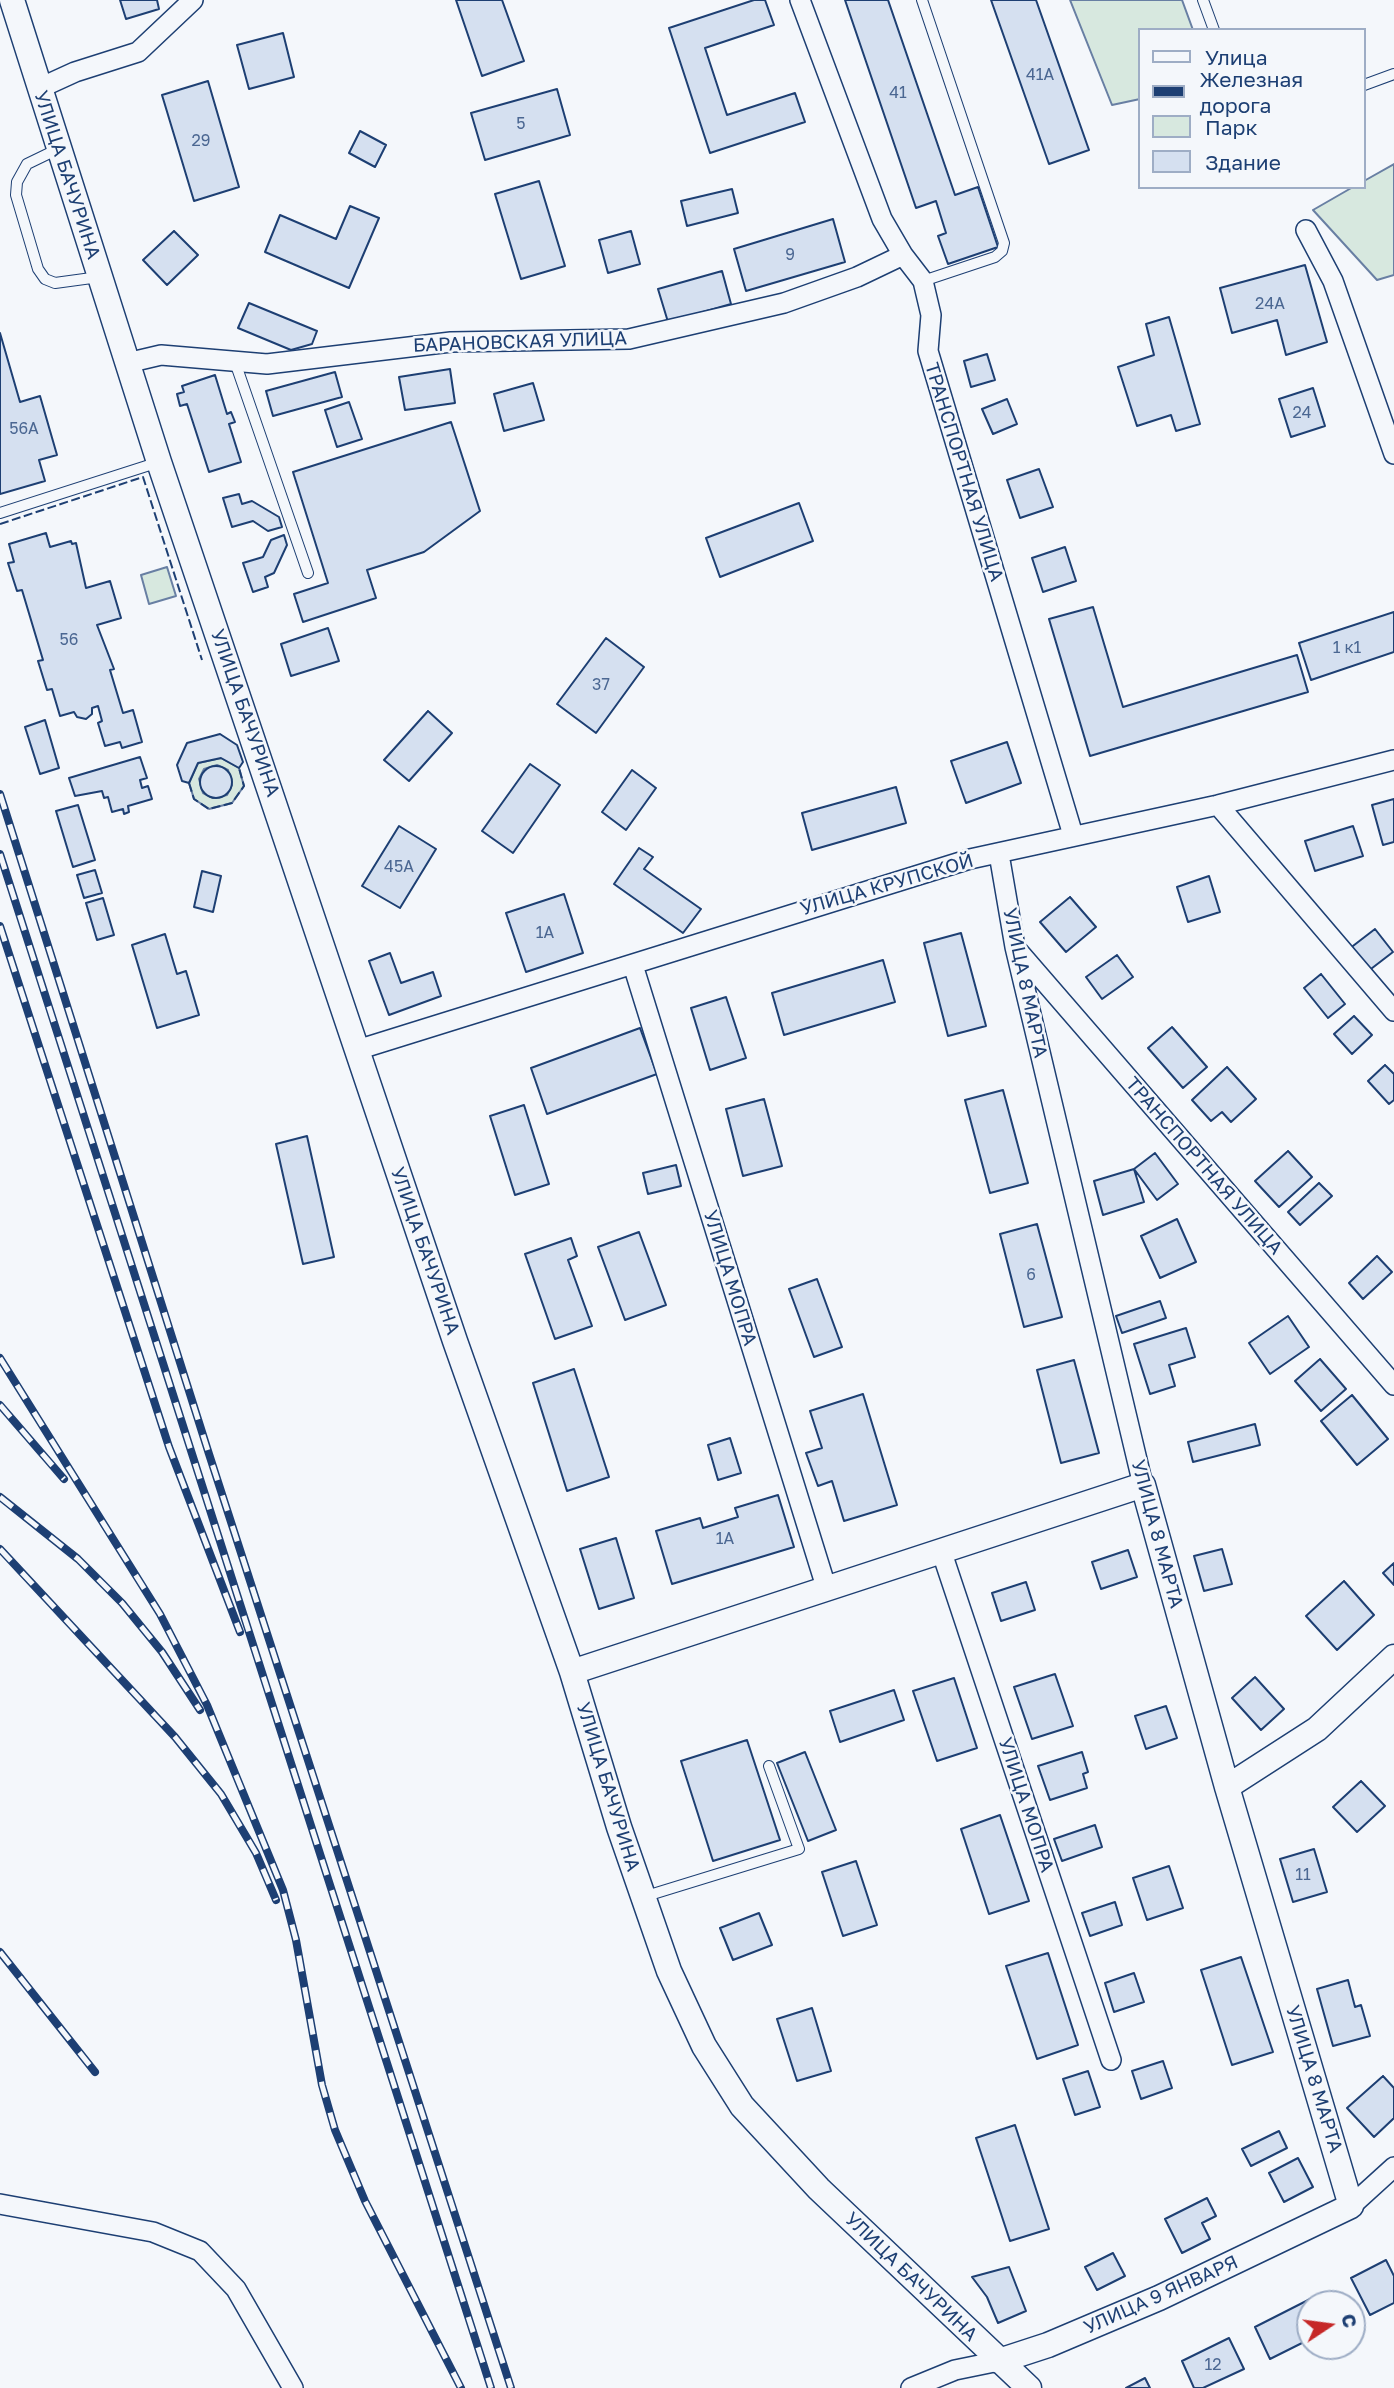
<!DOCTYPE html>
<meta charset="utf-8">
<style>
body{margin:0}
#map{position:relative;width:1394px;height:2388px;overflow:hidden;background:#f4f7fb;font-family:"Golos Text",sans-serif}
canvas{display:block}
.legend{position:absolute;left:1138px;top:28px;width:228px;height:161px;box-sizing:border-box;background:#f4f7fb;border:2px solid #9eadc5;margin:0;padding:9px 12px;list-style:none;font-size:21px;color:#1d3f73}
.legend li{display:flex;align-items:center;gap:14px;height:35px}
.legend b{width:35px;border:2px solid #9eadc5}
.north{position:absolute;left:1296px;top:2290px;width:70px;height:70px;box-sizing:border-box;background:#f4f7fb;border:2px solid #9eadc5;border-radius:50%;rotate:77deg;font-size:19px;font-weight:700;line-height:28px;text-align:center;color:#1d3f73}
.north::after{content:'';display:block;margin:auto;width:24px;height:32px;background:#c62828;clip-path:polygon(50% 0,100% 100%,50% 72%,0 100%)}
</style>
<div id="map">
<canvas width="1394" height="2388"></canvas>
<ul class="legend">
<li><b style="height:9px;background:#f4f7fb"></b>Улица</li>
<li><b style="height:9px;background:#1d3f73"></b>Железная дорога</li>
<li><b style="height:19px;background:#d7e8df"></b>Парк</li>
<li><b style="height:19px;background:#d5e0f0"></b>Здание</li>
</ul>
<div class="north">С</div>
</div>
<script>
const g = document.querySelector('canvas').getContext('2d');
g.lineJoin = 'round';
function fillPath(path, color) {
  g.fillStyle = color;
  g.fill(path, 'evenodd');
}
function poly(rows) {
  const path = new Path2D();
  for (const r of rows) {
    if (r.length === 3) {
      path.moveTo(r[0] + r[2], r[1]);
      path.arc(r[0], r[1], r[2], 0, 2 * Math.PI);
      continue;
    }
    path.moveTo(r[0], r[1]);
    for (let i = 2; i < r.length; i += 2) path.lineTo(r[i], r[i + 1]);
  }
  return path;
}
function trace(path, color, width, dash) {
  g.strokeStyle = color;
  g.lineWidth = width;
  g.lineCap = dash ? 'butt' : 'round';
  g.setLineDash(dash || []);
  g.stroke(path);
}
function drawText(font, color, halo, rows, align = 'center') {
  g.font = font + ' "Golos Text",sans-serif';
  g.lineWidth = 5;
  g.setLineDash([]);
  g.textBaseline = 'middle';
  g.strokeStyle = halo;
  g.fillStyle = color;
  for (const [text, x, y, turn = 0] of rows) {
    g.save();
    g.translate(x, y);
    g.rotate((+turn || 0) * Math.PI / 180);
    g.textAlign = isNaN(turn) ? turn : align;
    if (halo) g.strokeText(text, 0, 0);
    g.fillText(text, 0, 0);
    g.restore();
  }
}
const green = poly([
 [1070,0,1182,0,1193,30,1140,30,1140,99,1112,105,1070,0],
 [1394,164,1394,275,1377,280,1313,210,1353,187,1364,187,1364,181,1394,164],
 [167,567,176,596,149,604,141,575,167,567],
 [221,758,239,768,244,786,232,803,209,809,194,799,189,783,198,763,221,758],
 [217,765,228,770,232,785,227,795,213,798,203,793,199,779,204,769,217,765]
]);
fillPath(green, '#d7e8df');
trace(green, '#687fa3', 2);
const building = poly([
 [120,0,157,0,159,9,126,19,120,0],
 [456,0,502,0,524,61,482,76,456,0],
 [754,0,765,0,774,25,705,48,727,115,795,93,805,122,710,153,669,28,754,0],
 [845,0,888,0,955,195,978,187,998,247,948,264,938,236,946,233,936,201,916,208,845,0],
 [991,0,1036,0,1089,150,1049,164,991,0],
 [283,33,294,77,249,89,237,45,283,33],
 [208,81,239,187,194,201,162,95,208,81],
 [557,89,570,135,485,160,471,113,557,89],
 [360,131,386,145,375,167,349,153,360,131],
 [539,181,565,266,521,279,495,194,539,181],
 [732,189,738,213,687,226,681,201,732,189],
 [350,206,379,218,349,288,265,252,280,215,336,239,350,206],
 [833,219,845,262,746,291,734,249,833,219],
 [174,231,198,255,167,285,143,260,174,231],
 [631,231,640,264,608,273,599,240,631,231],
 [1305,265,1327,342,1286,355,1277,320,1232,333,1220,288,1305,265],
 [722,271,731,304,668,322,658,289,722,271],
 [249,303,317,331,312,344,291,350,238,328,249,303],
 [1169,317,1200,424,1176,431,1171,415,1137,426,1118,367,1154,355,1146,324,1169,317],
 [0,333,20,402,40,396,57,455,39,460,45,481,0,494,0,333],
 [987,354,995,380,971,387,964,361,987,354],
 [450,369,455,403,405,410,399,377,450,369],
 [335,372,342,397,273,416,266,391,335,372],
 [215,375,227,414,231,412,235,422,229,424,241,462,209,472,187,404,180,406,177,394,184,392,182,386,215,375],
 [533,383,544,420,504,431,494,394,533,383],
 [1313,388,1325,426,1291,437,1279,399,1313,388],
 [1007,399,1017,424,993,434,982,409,1007,399],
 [349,402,362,439,337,447,325,410,349,402],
 [451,422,480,511,424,552,367,570,376,598,303,622,294,594,328,583,293,472,451,422],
 [1039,469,1053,507,1020,518,1007,480,1039,469],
 [239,494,242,504,252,501,279,517,282,527,268,531,253,521,232,527,223,498,239,494],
 [799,503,813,541,720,577,706,538,799,503],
 [46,533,50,547,71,541,72,544,76,543,86,588,110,581,121,618,97,625,114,669,110,670,123,713,133,710,142,742,122,748,120,742,105,746,98,723,102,721,98,706,92,708,92,714,86,719,77,717,74,712,60,716,52,689,47,690,38,661,43,660,22,590,17,591,8,563,14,562,9,544,46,533],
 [284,535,287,545,274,573,265,577,268,587,253,592,243,563,263,557,271,540,284,535],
 [1065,547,1076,581,1043,592,1032,558,1065,547],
 [1093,607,1123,707,1297,655,1308,692,1090,756,1049,619,1093,607],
 [1394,612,1394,652,1311,680,1299,643,1394,612],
 [328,628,339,661,291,676,281,644,328,628],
 [606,638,644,667,596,733,557,704,606,638],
 [428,711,452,733,409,781,384,760,428,711],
 [45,720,59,768,40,774,25,727,45,720],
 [220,734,237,745,243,762,239,768,221,758,198,763,189,783,182,781,177,765,187,743,220,734],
 [1007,742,1021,783,966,803,951,761,1007,742],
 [140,757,147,778,140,780,142,788,148,786,152,799,128,806,129,812,124,814,123,809,112,812,108,797,104,798,102,791,75,796,69,778,140,757],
 [530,764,560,785,513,853,482,831,530,764],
 [216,782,16],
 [632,770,656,788,626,830,602,812,632,770],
 [896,787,906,823,812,850,802,813,896,787],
 [1394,799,1394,842,1383,845,1372,805,1394,799],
 [78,805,95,860,73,867,56,811,78,805],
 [399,826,436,849,400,908,362,886,399,826],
 [1353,826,1363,856,1315,871,1305,841,1353,826],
 [639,848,653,857,644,869,701,909,683,933,614,884,639,848],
 [95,870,102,893,84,898,77,875,95,870],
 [202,871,221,876,213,912,194,907,202,871],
 [1209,876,1220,912,1188,922,1177,887,1209,876],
 [564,894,583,953,526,972,506,913,564,894],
 [1070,897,1096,927,1066,952,1040,922,1070,897],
 [103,898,114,935,97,940,86,903,103,898],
 [1375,929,1393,952,1367,972,1349,949,1375,929],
 [961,933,986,1026,948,1036,924,943,961,933],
 [165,934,177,974,186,971,199,1015,157,1028,132,945,165,934],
 [390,953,401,983,433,972,441,996,389,1015,369,961,390,953],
 [1117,955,1133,977,1102,999,1086,977,1117,955],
 [883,960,895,1002,784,1035,772,993,883,960],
 [1321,974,1345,1004,1328,1018,1304,988,1321,974],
 [726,997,746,1058,710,1070,691,1008,726,997],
 [1354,1016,1372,1035,1352,1054,1334,1034,1354,1016],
 [1172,1027,1207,1067,1183,1088,1148,1048,1172,1027],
 [640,1028,657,1074,547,1114,531,1068,640,1028],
 [1385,1065,1394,1074,1394,1100,1389,1104,1368,1081,1385,1065],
 [1227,1067,1256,1099,1231,1122,1222,1112,1211,1121,1192,1100,1227,1067],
 [1003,1090,1028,1183,990,1193,965,1100,1003,1090],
 [764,1099,782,1166,743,1176,726,1109,764,1099],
 [524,1105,549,1184,515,1195,490,1116,524,1105],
 [307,1136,334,1257,303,1264,276,1144,307,1136],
 [1288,1151,1312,1177,1279,1207,1255,1181,1288,1151],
 [1155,1153,1178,1184,1157,1200,1134,1169,1155,1153],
 [676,1165,681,1186,648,1194,643,1173,676,1165],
 [1134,1169,1144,1202,1103,1215,1094,1181,1134,1169],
 [1319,1183,1332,1196,1300,1225,1288,1212,1319,1183],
 [1177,1219,1196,1262,1160,1278,1141,1236,1177,1219],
 [1037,1224,1062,1317,1024,1327,1000,1234,1037,1224],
 [639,1232,666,1305,625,1320,598,1247,639,1232],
 [571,1238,577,1256,568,1260,592,1326,555,1339,525,1254,571,1238],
 [1377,1256,1392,1272,1363,1299,1349,1283,1377,1256],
 [817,1279,842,1347,814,1357,789,1289,817,1279],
 [1160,1301,1166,1318,1122,1333,1116,1316,1160,1301],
 [1288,1316,1309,1347,1270,1374,1249,1343,1288,1316],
 [1186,1328,1195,1357,1169,1365,1175,1386,1150,1394,1134,1344,1186,1328],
 [1320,1359,1346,1389,1321,1411,1295,1381,1320,1359],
 [1074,1360,1099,1453,1061,1463,1037,1370,1074,1360],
 [574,1369,609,1477,567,1491,533,1383,574,1369],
 [863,1394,897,1505,844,1521,832,1481,818,1486,806,1453,822,1448,810,1411,863,1394],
 [1352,1395,1388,1439,1357,1465,1321,1421,1352,1395],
 [1255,1424,1260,1445,1193,1462,1188,1442,1255,1424],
 [730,1438,741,1473,718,1480,708,1445,730,1438],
 [778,1495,794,1547,672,1584,656,1531,700,1518,703,1528,738,1517,735,1508,778,1495],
 [616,1538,634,1598,599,1609,580,1549,616,1538],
 [1222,1549,1232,1584,1204,1591,1194,1556,1222,1549],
 [1128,1550,1137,1577,1101,1589,1092,1562,1128,1550],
 [1394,1563,1394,1585,1383,1573,1394,1563],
 [1344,1581,1374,1615,1337,1650,1306,1616,1344,1581],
 [1026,1582,1035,1610,1001,1621,992,1593,1026,1582],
 [1055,1674,1073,1726,1032,1739,1014,1687,1055,1674],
 [1255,1677,1284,1709,1261,1730,1232,1698,1255,1677],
 [954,1678,977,1748,937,1761,913,1691,954,1678],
 [894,1690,904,1720,840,1742,830,1711,894,1690],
 [1166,1706,1177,1738,1146,1749,1135,1716,1166,1706],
 [747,1740,780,1840,713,1861,681,1761,747,1740],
 [805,1752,836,1830,808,1841,777,1763,805,1752],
 [1082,1752,1088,1772,1083,1774,1087,1788,1050,1800,1038,1766,1082,1752],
 [1361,1781,1385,1806,1357,1832,1333,1807,1361,1781],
 [1000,1815,1029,1901,989,1914,961,1829,1000,1815],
 [1095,1825,1102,1847,1062,1861,1054,1839,1095,1825],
 [1314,1849,1327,1892,1293,1902,1280,1859,1314,1849],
 [856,1861,877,1925,843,1936,822,1872,856,1861],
 [1169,1866,1183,1908,1147,1920,1133,1878,1169,1866],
 [1115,1902,1122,1925,1090,1936,1082,1913,1115,1902],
 [759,1913,772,1945,733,1960,720,1928,759,1913],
 [1048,1953,1078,2045,1037,2059,1006,1966,1048,1953],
 [1241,1957,1273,2052,1232,2065,1201,1970,1241,1957],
 [1134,1973,1144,2002,1114,2012,1105,1983,1134,1973],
 [1348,1980,1355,2007,1361,2005,1370,2036,1333,2046,1317,1989,1348,1980],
 [812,2008,831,2071,797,2081,777,2019,812,2008],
 [1163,2061,1172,2088,1141,2099,1132,2071,1163,2061],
 [1088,2071,1100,2107,1075,2115,1063,2079,1088,2071],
 [1383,2076,1394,2088,1394,2118,1374,2137,1347,2108,1383,2076],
 [1015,2125,1049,2229,1010,2241,976,2138,1015,2125],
 [1279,2131,1287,2148,1251,2166,1242,2149,1279,2131],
 [1298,2158,1313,2187,1284,2202,1269,2173,1298,2158],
 [1207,2198,1216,2216,1202,2223,1210,2239,1182,2253,1165,2219,1207,2198],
 [1113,2253,1125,2276,1097,2290,1085,2267,1113,2253],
 [1386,2260,1394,2276,1394,2303,1370,2315,1351,2278,1386,2260],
 [1009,2267,1026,2311,998,2323,987,2297,972,2277,1009,2267],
 [1322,2293,1328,2304,1310,2304,1310,2339,1270,2359,1255,2327,1322,2293],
 [1229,2338,1244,2369,1203,2388,1194,2388,1182,2361,1229,2338],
 [1145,2378,1150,2388,1126,2388,1145,2378]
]);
fillPath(building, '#d5e0f0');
trace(building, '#1d3f73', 2);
const service = poly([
 [922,0,1004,243,1002,251,995,257,923,281],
 [1203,0,1214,30],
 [1364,85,1394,74],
 [58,149,27,164,17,182,16,195,38,269,45,279,55,283,99,277],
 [235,362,308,573],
 [0,513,159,462],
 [643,1897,799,1849,769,1766]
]);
const minor = poly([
 [800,0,882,219,903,255,923,281,931,315,928,351,1073,835],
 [40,88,75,72,138,52,193,0],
 [1306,230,1333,281,1394,454],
 [127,363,161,355,267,364,451,342,629,339,784,303,857,277,903,255],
 [1218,805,1394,1011],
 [999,854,1015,947,1143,1485],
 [1018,951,1394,1385],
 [633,965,827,1590],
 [357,1050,970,859,1218,805,1394,760],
 [941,1550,1111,2060],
 [0,2204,153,2232,200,2251,236,2289,293,2388],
 [1351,2206,1394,2167],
 [911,2388,955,2370,999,2361]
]);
const tertiary = poly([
 [12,0,159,462,455,1341,572,1672,619,1827,669,1971,704,2046,742,2106,819,2189,1029,2388],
 [572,1672,1143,1485,1227,1787,1351,2206,1159,2298,1048,2345,999,2361],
 [1227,1787,1317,1729,1394,1657]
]);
trace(service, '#1d3f73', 12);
trace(minor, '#1d3f73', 22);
trace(tertiary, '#1d3f73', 27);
trace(service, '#f4f7fb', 10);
trace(minor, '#f4f7fb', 19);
trace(tertiary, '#f4f7fb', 24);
const rail = poly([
 [0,794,209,1454,511,2388],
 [0,854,491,2388],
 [0,926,169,1447,240,1632],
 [0,1358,160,1614,207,1705,283,1890,296,1940,322,2085,335,2130,365,2201,461,2388],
 [0,1405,64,1479],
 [0,1497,78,1559,122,1603,162,1652,200,1710],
 [0,1549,175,1737,221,1794,256,1853,276,1900],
 [0,1952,95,2072]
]);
trace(rail, '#1d3f73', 8);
trace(rail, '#f4f7fb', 5, [16]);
trace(poly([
 [0,524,143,477,202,660],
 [189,783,194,799,209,809,232,803,244,786,239,768]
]), '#1d3f73', 2, [9, 3.5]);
drawText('16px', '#4b6792', null, [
 ["41А",1040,75],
 ["41",898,93],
 ["5",521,124],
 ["29",201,141],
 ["9",790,255],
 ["24А",1270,304],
 ["24",1302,413],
 ["56А",24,429],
 ["56",69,640],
 ["1 к1",1347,648],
 ["37",601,685],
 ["45А",399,867],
 ["1А",545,933],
 ["6",1031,1275],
 ["1А",725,1539],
 ["11",1303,1875],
 ["12",1213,2365]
]);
drawText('19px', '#1d3f73', '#f4f7fb', [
 ["УЛИЦА БАЧУРИНА",67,175,72],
 ["БАРАНОВСКАЯ УЛИЦА",520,342,-2],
 ["ТРАНСПОРТНАЯ УЛИЦА",964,472,73],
 ["УЛИЦА БАЧУРИНА",245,713,71],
 ["УЛИЦА КРУПСКОЙ",887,885,-16],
 ["УЛИЦА 8 МАРТА",1025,983,78],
 ["ТРАНСПОРТНАЯ УЛИЦА",1204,1166,49],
 ["УЛИЦА БАЧУРИНА",425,1251,71],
 ["УЛИЦА МОПРА",730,1278,73],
 ["УЛИЦА 8 МАРТА",1157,1534,75],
 ["УЛИЦА БАЧУРИНА",608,1787,73],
 ["УЛИЦА МОПРА",1026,1805,72],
 ["УЛИЦА 8 МАРТА",1314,2079,73],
 ["УЛИЦА БАЧУРИНА",911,2277,44],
 ["УЛИЦА 9 ЯНВАРЯ",1161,2295,-24]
]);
</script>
